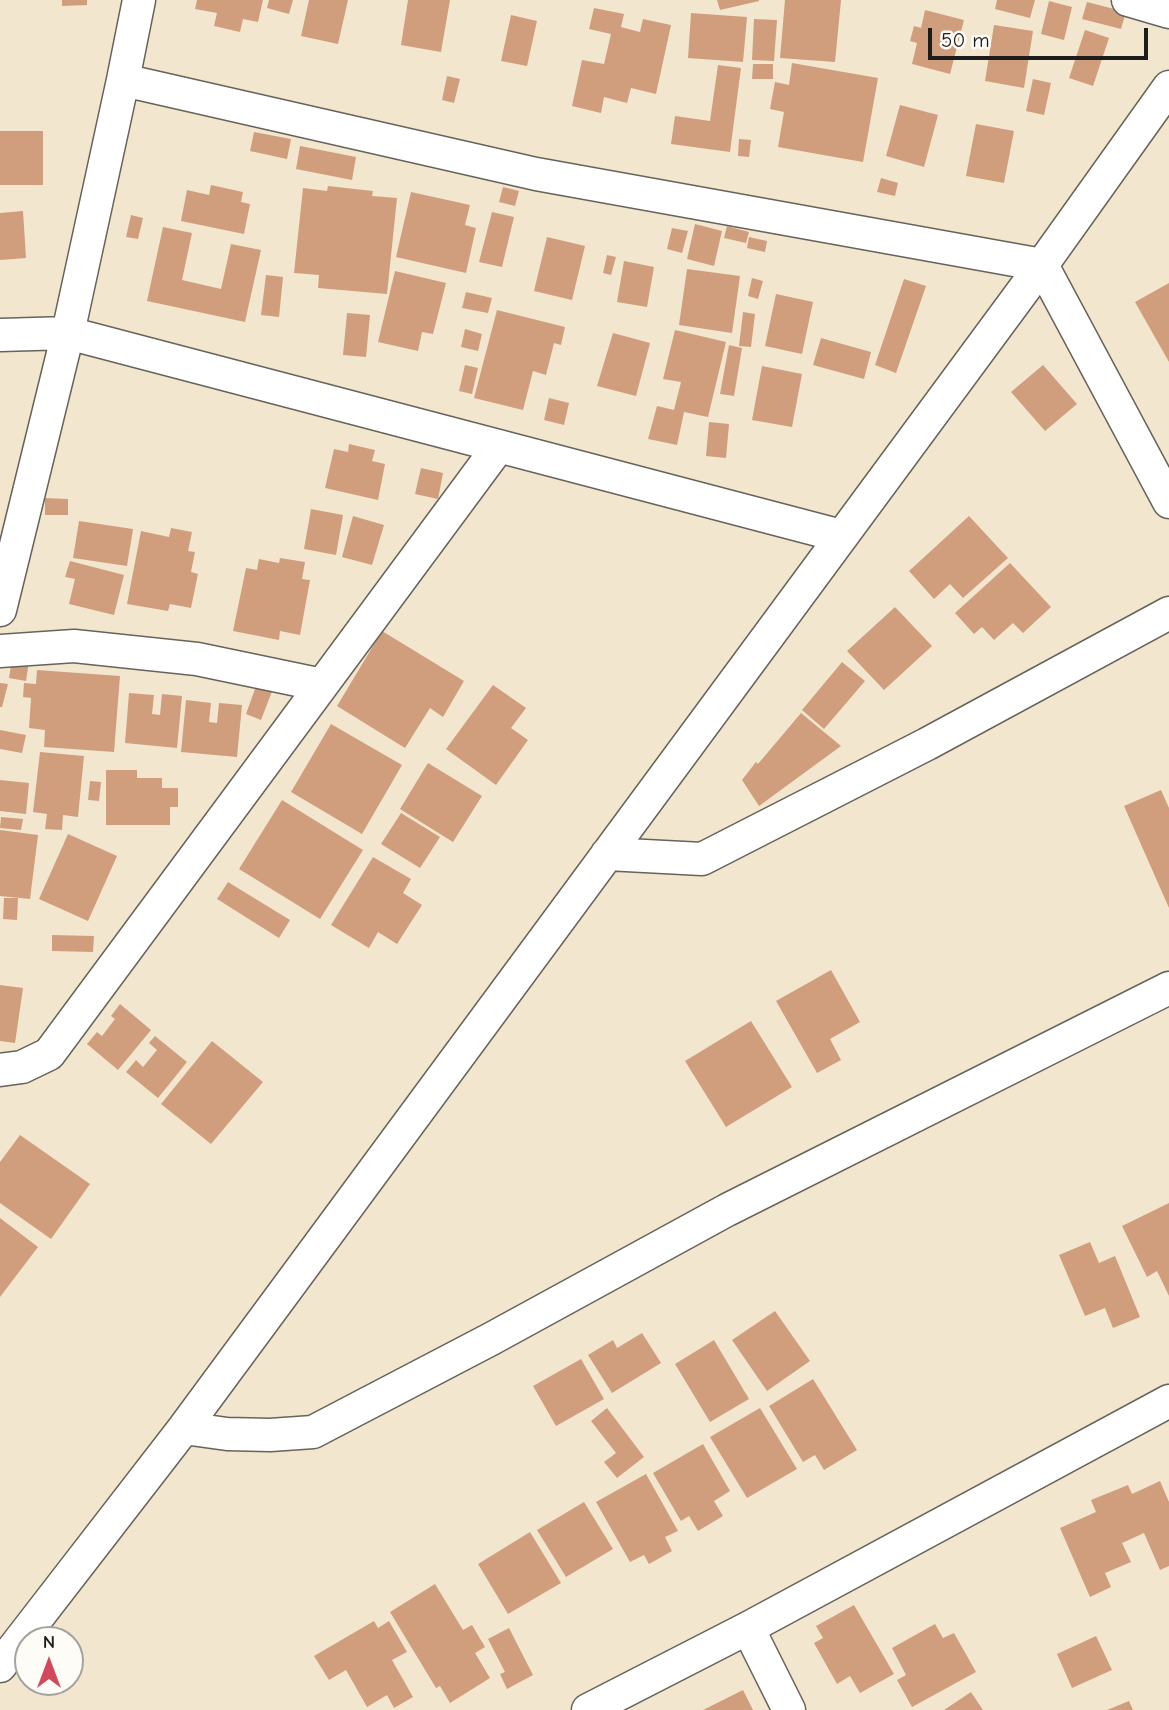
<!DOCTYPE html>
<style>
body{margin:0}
#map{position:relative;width:1169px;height:1710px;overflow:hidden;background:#f2e7ce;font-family:"Comic Neue",sans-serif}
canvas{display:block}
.north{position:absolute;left:14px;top:1626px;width:70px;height:70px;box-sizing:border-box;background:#fdfcf7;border:2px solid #a3a29f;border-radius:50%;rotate:0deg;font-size:19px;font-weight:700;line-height:28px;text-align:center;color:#1c1c1c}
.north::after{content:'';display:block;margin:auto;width:24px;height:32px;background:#d1495b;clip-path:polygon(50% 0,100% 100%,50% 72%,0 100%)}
.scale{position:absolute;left:928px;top:28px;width:220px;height:32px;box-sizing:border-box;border:4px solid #1c1c1c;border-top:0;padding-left:9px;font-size:21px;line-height:24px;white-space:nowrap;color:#1c1c1c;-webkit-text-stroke:5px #fdfcf7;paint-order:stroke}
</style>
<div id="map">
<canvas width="1169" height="1710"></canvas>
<div class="north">N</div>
<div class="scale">50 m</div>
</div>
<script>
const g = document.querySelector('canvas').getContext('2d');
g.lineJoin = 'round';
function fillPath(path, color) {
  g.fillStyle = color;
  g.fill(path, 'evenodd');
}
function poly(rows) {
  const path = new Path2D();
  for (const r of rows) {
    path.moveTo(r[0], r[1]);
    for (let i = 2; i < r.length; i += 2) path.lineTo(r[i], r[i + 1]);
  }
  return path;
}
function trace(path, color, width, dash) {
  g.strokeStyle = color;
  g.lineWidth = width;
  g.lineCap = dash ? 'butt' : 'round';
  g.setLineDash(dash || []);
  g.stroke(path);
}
fillPath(poly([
 [62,0,87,0,87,5,62,6],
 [197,0,263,0,258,22,243,19,240,32,214,26,217,13,195,9],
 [269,0,293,0,289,14,267,8],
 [309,0,348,0,338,44,301,36],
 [408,0,450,0,441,52,401,45],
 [717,0,759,0,759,1,720,10],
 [785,0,841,0,835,62,780,58],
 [997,0,1035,0,1030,18,995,9],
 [1049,1,1072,7,1064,40,1041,34],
 [1087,2,1126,12,1121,29,1082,19],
 [594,8,624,14,621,27,640,32,643,19,671,25,656,94,631,88,627,103,604,97,601,113,572,106,582,60,604,64,611,34,589,29],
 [925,10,964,20,950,74,912,64,917,43,910,41,914,26,921,28],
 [691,13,747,17,743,62,688,58],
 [511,15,537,21,527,66,501,61],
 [754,19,777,20,774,61,752,60],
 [994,25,1033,31,1024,88,985,81],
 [1085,30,1109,38,1093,86,1069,78],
 [792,63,878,78,863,162,778,147,784,112,770,109,775,82,789,85],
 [753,64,773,64,773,79,752,79],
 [718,65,741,68,730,152,671,144,675,116,710,121],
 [447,76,460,79,454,103,442,100],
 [1033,79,1051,83,1044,115,1026,111],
 [900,105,938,115,924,167,886,156],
 [976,124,1014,131,1004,183,966,176],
 [0,131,43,131,43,185,0,185],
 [254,132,291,139,287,159,250,151],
 [739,139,751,140,749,157,738,156],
 [300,146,356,157,352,180,296,169],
 [881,178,898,183,895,196,877,192],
 [211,185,243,192,241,202,250,204,244,234,181,221,187,190,209,195],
 [328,186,373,191,372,196,397,198,387,294,318,288,319,275,294,273,303,188,327,191],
 [503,187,519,191,515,206,499,202],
 [411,192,470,205,465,225,476,228,466,273,396,257],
 [23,211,26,258,0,260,0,213],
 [492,212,514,217,502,267,479,262],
 [131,215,143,218,138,239,126,237],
 [695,224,722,231,714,266,687,259],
 [727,226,749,232,746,243,724,238],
 [163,227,192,233,182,280,221,289,231,244,261,250,245,322,147,301],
 [672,228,688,231,682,253,667,249],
 [547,237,585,246,572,300,534,291],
 [749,237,767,241,765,252,747,248],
 [607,255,616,257,611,275,603,273],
 [624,261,654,267,647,307,617,302],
 [687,269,740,276,732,333,679,325],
 [395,271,446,283,433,334,422,332,418,351,378,342],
 [266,275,283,277,279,317,261,315],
 [752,278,763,281,758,299,748,296],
 [904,279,926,286,896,373,875,365],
 [1169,283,1169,362,1135,302],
 [466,292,492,298,488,313,462,308],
 [776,294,813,302,802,354,765,346],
 [497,310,565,327,561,345,554,343,546,375,533,371,523,410,474,398],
 [743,312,755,314,751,347,739,346],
 [347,313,370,315,366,357,343,355],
 [465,329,482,334,478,351,461,347],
 [675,330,726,342,708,417,684,412,677,445,648,439,657,406,674,410,681,382,663,379],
 [613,333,650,343,636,396,597,386],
 [821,338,871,352,864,379,813,365],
 [729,345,742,348,734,396,720,394],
 [465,365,478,368,472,394,459,391],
 [1043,365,1077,404,1045,431,1011,392],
 [762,366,802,374,792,427,752,420],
 [549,398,569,403,564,425,544,420],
 [709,422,729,424,726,458,706,456],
 [349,444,375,450,372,461,385,464,378,500,325,488,334,449,348,452],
 [421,468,443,473,438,499,415,494],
 [45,498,68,499,68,515,45,515],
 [311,509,343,515,336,555,304,549],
 [353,516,384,525,372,565,342,557],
 [969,516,1008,558,963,598,950,584,934,599,909,571],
 [79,521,133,529,127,566,73,558],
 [171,528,192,532,188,551,195,552,191,572,198,574,191,608,170,604,168,611,127,604,141,531,169,537],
 [280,558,305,562,302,579,310,580,300,635,280,631,279,640,233,631,246,568,257,570,259,559,279,563],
 [70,561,124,575,114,615,69,604,75,579,65,577],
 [1010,563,1051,607,1023,633,1013,623,994,640,982,627,974,634,955,613],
 [895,607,932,646,884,690,847,651],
 [382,631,464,681,443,717,430,708,405,748,337,706],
 [12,659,29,662,26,681,9,678],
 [842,662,865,681,824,729,802,710],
 [37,670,120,676,114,752,44,747,45,730,29,728,31,698,23,697,24,683,36,684],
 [260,675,276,681,261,720,246,714],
 [0,683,8,684,2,707,0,707],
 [493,685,526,708,511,728,528,740,496,785,446,749],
 [129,693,154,695,152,714,160,715,162,694,182,696,177,748,125,743],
 [186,700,211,703,209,722,217,723,219,703,242,705,237,757,181,752],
 [801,713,841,746,759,806,742,780,756,762,758,764],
 [331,724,402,765,362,834,291,792],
 [0,730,26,735,22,753,0,749],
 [40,752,84,756,78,817,63,815,62,830,45,829,47,814,33,812],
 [428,763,482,796,453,842,400,809],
 [106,770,137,770,137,778,162,778,162,788,178,788,178,807,170,807,170,825,106,825],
 [0,780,29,783,26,814,0,811],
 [90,781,101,782,99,801,88,800],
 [1161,790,1169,808,1169,908,1124,806],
 [282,800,363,850,320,919,239,869],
 [401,813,440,837,420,868,381,844],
 [1,817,23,819,21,830,0,828],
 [0,830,38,835,30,899,0,896],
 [68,834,117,856,88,921,39,899],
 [373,857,411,879,403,893,422,905,397,944,378,932,369,948,331,925],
 [228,882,290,920,279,938,217,899],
 [4,898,18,898,17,920,3,919],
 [52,935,94,936,93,952,52,951],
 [831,970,860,1022,830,1039,841,1060,817,1073,776,1001],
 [0,985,23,988,15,1043,0,1041],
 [120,1004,151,1030,118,1070,87,1044,97,1032,102,1036,115,1019,111,1016],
 [751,1021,792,1087,726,1127,685,1061],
 [155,1036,187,1062,158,1098,126,1072,136,1060,143,1067,157,1050,149,1043],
 [212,1041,263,1082,211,1144,161,1104],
 [20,1135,90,1184,51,1239,0,1203,0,1162],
 [1169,1203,1169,1296,1157,1271,1147,1277,1122,1226],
 [0,1218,38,1247,0,1297],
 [1090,1242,1099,1263,1115,1256,1140,1317,1113,1328,1105,1308,1085,1316,1059,1255],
 [775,1311,810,1361,767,1391,732,1340],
 [642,1333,661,1363,612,1393,588,1355,613,1340,617,1348],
 [714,1340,749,1399,710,1422,675,1364],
 [581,1359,604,1399,556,1426,533,1386],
 [813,1379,857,1450,824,1470,815,1455,803,1462,769,1406],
 [607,1408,644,1457,617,1478,604,1462,616,1453,591,1421],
 [760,1408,797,1469,747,1498,710,1437],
 [703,1444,730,1491,714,1501,723,1516,698,1531,689,1516,681,1521,653,1473],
 [646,1474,678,1531,665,1537,672,1551,649,1564,644,1555,630,1562,596,1502],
 [1160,1481,1169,1502,1169,1566,1160,1570,1144,1533,1122,1543,1131,1562,1105,1573,1111,1587,1090,1597,1060,1528,1096,1512,1091,1500,1128,1485,1132,1494],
 [584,1502,613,1549,566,1577,537,1530],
 [530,1532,561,1583,508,1614,478,1564],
 [435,1584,463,1630,472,1625,485,1647,475,1653,490,1678,450,1703,440,1686,436,1688,390,1612],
 [854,1605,894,1674,860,1693,850,1676,837,1684,814,1643,823,1638,816,1626],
 [374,1621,378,1628,389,1621,407,1652,392,1660,413,1697,394,1708,387,1695,367,1707,346,1670,329,1680,314,1656],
 [935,1624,943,1638,954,1633,976,1672,912,1707,897,1680,906,1675,892,1648],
 [509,1628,533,1675,507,1689,500,1674,505,1672,488,1639],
 [1096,1636,1112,1670,1072,1688,1057,1654],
 [743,1690,753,1710,703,1710],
 [971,1692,983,1710,944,1710],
 [1129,1701,1133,1710,1107,1710]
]), '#d09e7d');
const minor = poly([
 [1128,0,1169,12],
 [123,80,536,174,1042,265,1169,502],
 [0,335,68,333,841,536],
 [0,610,68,333,123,80,139,0],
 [0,651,74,646,197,659,322,685],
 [607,854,702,859,927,744,1169,613],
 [0,1070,22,1067,49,1054,499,446],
 [184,1428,227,1434,270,1435,313,1432,491,1339,727,1210,1169,988],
 [748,1628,789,1710],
 [0,1666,184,1428,1042,265,1169,87],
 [588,1710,748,1628,1169,1401]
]);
trace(minor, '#67635a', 35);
trace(minor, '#fff', 32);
</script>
